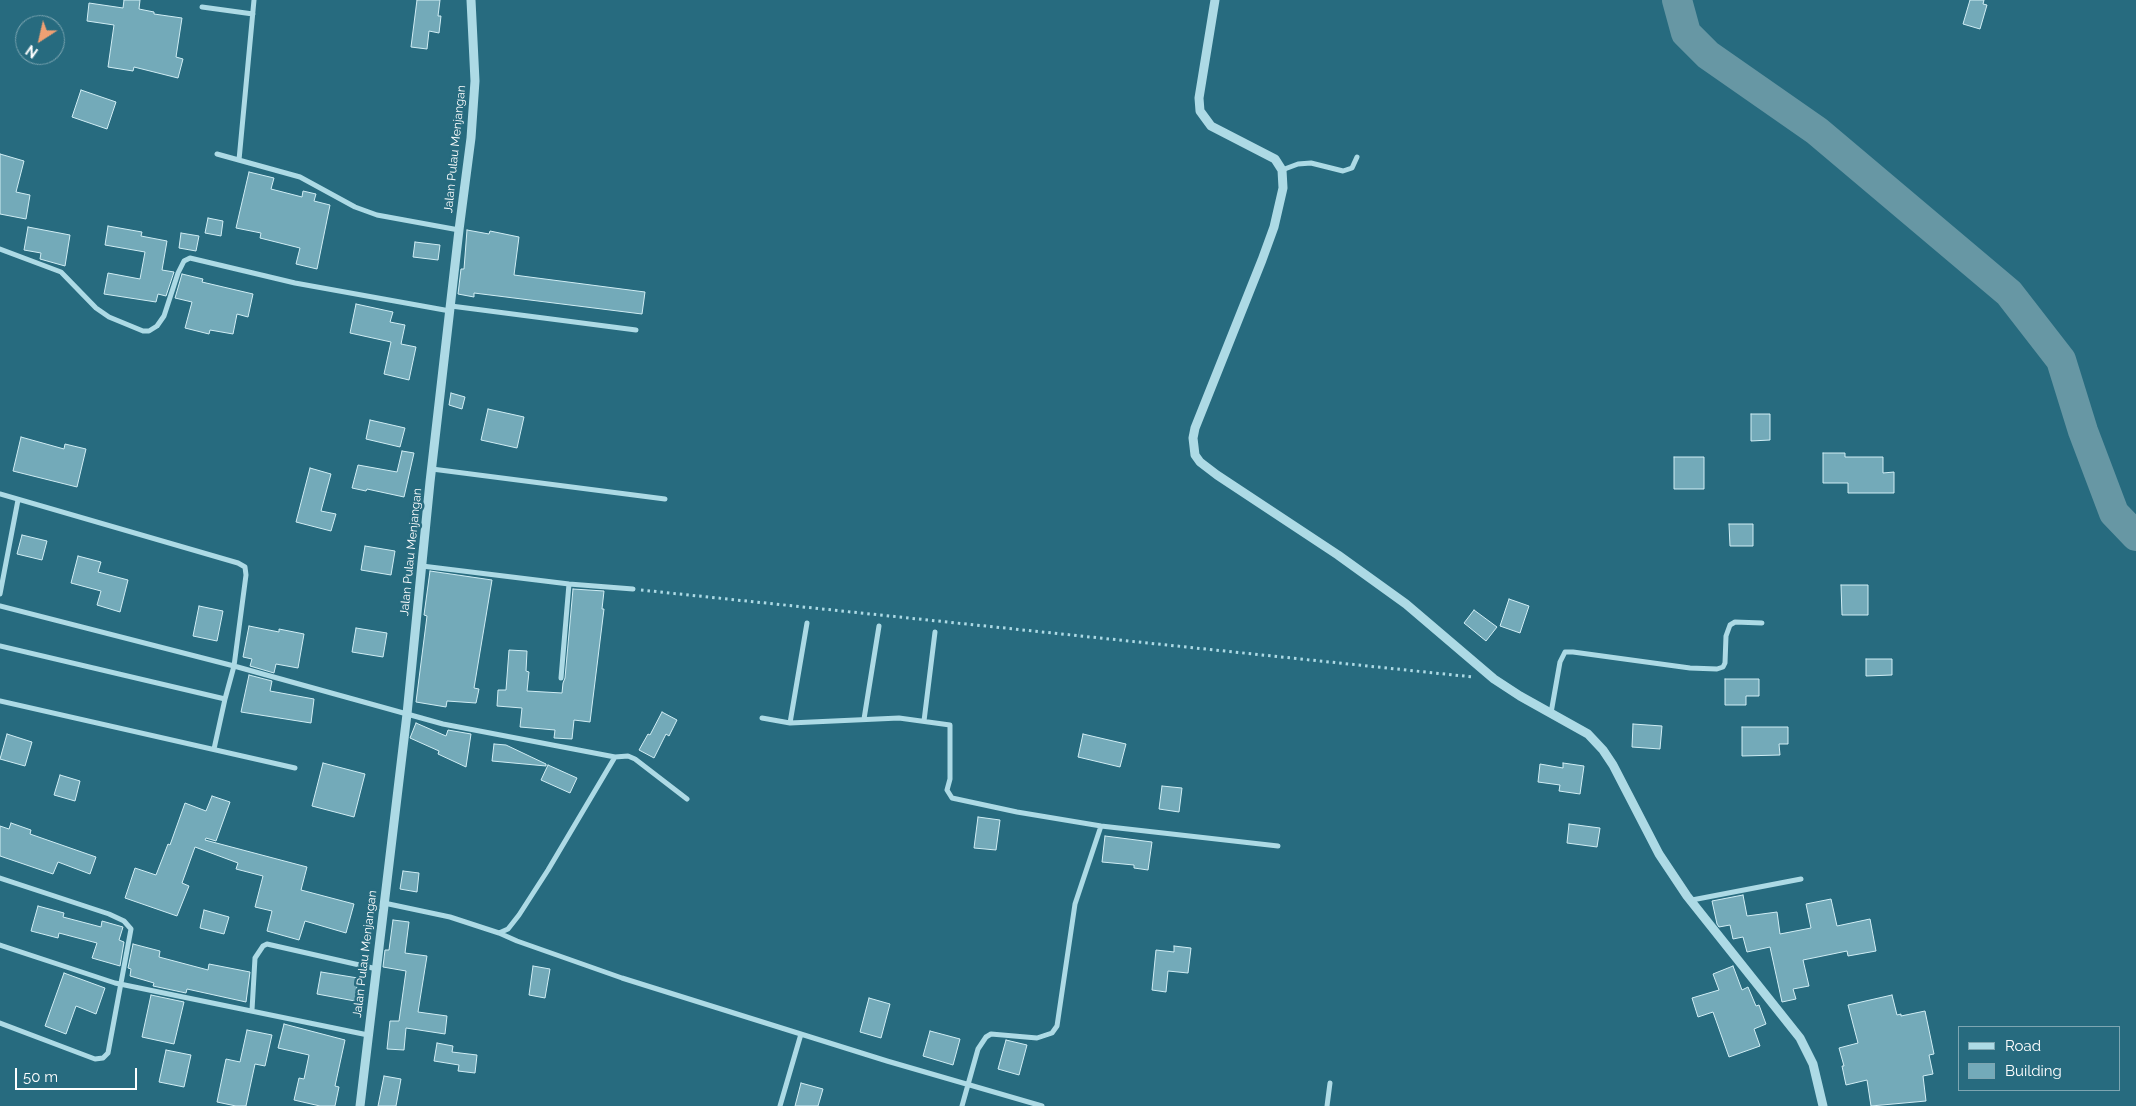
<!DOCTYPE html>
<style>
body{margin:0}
#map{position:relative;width:2136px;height:1106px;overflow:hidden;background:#276b7f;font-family:Raleway,sans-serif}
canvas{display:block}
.legend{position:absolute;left:1958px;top:1026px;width:162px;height:65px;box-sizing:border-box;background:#276b7f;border:1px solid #7da6b2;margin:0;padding:6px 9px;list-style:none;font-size:15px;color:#fff}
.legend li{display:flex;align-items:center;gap:10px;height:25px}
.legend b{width:25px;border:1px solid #7da6b2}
.north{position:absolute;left:15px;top:15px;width:50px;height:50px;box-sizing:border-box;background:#276b7f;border:1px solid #7da6b2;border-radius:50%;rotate:215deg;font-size:14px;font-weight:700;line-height:20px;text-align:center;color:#fff}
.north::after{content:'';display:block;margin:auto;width:18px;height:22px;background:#eea073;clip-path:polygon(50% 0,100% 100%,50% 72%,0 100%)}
.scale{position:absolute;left:15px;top:1068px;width:122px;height:22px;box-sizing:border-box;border:2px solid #fff;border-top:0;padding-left:6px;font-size:15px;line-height:18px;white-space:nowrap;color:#fff;-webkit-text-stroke:4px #276b7f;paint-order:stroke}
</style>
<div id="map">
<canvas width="2136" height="1106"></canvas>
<ul class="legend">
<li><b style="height:6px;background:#addae5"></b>Road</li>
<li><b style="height:14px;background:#73aab9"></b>Building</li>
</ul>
<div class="north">N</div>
<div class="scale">50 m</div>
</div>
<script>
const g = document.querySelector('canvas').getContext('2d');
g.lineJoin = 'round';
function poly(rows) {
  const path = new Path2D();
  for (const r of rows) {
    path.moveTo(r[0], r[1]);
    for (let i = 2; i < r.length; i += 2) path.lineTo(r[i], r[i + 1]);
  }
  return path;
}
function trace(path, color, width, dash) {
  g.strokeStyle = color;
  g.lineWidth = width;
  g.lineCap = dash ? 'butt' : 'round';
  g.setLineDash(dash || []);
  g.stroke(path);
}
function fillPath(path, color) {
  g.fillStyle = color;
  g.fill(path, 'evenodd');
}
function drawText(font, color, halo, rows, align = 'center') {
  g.font = font + ' Raleway,sans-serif';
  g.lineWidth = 5;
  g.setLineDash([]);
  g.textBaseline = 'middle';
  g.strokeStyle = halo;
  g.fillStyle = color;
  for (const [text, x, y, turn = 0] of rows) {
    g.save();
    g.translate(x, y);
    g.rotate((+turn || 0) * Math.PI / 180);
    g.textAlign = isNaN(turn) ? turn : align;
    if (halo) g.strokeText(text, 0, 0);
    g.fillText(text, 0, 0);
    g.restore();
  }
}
trace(poly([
 [1677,0,1686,33,1708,55,1817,131,2009,293,2061,360,2083,431,2114,513,2136,536]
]), '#6797a4', 30);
const building = poly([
 [124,0,140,0,139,9,154,12,154,14,182,18,176,57,183,59,178,78,134,67,133,71,108,67,114,25,87,21,89,3,123,8,124,0],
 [417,0,440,0,438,16,441,16,439,33,429,31,427,49,411,47,417,0],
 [1970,0,1984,0,1983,4,1987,5,1980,29,1963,24,1970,0],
 [81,90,116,102,107,129,72,117,81,90],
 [0,154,24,161,16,192,30,195,26,219,0,214,0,154],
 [249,172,274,178,271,189,302,197,303,191,316,194,314,201,330,205,317,269,296,264,300,248,260,238,261,233,236,228,249,172],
 [208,218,223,221,221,236,205,233,208,218],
 [108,226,142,232,141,236,167,241,162,270,174,272,166,296,158,294,156,302,104,294,108,273,140,279,145,252,105,245,108,226],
 [28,227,70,235,65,266,40,259,41,253,24,250,28,227],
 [467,230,489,234,490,231,519,237,514,275,645,292,642,314,474,293,474,297,458,294,461,269,464,269,467,230],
 [181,233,199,236,196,251,179,248,181,233],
 [415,242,440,245,438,260,413,257,415,242],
 [182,274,203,279,202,282,253,294,248,317,237,314,233,334,210,330,209,334,185,328,192,302,175,298,182,274],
 [356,304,393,312,390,322,405,325,401,344,416,347,409,380,384,374,391,342,350,333,356,304],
 [451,393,465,397,462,409,449,405,451,393],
 [488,409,524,417,517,448,481,440,488,409],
 [1751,414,1770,414,1770,440,1751,441,1751,414],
 [370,420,405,428,400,447,366,439,370,420],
 [21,437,64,449,65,444,86,449,77,487,13,471,21,437],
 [402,451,414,453,404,497,367,489,366,491,352,488,358,465,397,472,402,451],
 [1823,453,1845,453,1845,457,1883,457,1883,473,1894,472,1894,493,1848,493,1848,483,1823,483,1823,453],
 [1674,457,1704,457,1704,489,1674,489,1674,457],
 [310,468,331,474,321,511,336,514,331,531,296,522,310,468],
 [1729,524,1753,524,1753,546,1730,546,1729,524],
 [22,535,47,541,42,560,17,554,22,535],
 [365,546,395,551,391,575,361,570,365,546],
 [78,556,101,562,98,572,128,580,120,612,97,605,101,591,71,583,78,556],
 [430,571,492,580,474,688,479,689,476,703,447,701,446,707,416,702,427,616,424,615,430,571],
 [1841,585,1868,585,1868,615,1842,615,1841,585],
 [573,589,604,591,602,609,604,609,590,722,574,720,572,739,554,738,555,730,520,727,522,708,497,706,498,690,506,690,509,650,527,651,526,671,529,672,527,691,562,693,563,683,565,678,573,589],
 [1509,599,1529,606,1520,633,1500,626,1509,599],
 [199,606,223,611,217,641,193,636,199,606],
 [1474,610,1497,627,1486,641,1464,623,1474,610],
 [249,626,279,632,279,629,304,634,298,668,276,664,274,673,250,666,252,659,243,657,249,626],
 [356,628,387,633,383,657,352,652,356,628],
 [1866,659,1892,659,1892,675,1866,676,1866,659],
 [249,675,272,681,270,691,314,699,311,723,241,712,249,675],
 [1725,679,1759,679,1759,696,1746,696,1746,705,1725,705,1725,679],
 [662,712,677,720,669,736,666,734,654,758,639,750,648,734,650,735,662,712],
 [416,723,446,736,448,730,471,734,466,767,438,754,439,751,410,738,416,723],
 [1633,724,1662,726,1660,749,1632,747,1633,724],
 [1742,727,1788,727,1788,744,1779,744,1780,755,1742,756,1742,727],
 [7,734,32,742,25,766,0,759,7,734],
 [1083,734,1126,744,1120,767,1078,757,1083,734],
 [494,744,506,745,546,764,546,766,492,761,494,744],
 [323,763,365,774,354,817,312,806,323,763],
 [1563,763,1584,766,1580,794,1559,791,1560,785,1538,782,1540,764,1563,768,1563,763],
 [548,765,577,778,570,793,541,780,548,765],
 [60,775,80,781,75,801,54,795,60,775],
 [1162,786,1182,788,1179,812,1159,809,1162,786],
 [212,796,230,802,216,841,206,838,205,840,307,867,301,890,354,904,346,933,305,921,299,940,267,931,272,911,255,907,263,876,236,869,238,863,195,847,182,883,189,886,177,916,125,898,135,868,156,875,168,844,170,845,185,803,206,811,212,796],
 [978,817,1000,820,996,850,974,848,978,817],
 [11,823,31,830,30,834,96,857,90,874,58,862,53,874,0,856,0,826,9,829,11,823],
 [1569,824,1600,828,1597,847,1567,843,1569,824],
 [1105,836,1152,842,1148,870,1134,868,1134,865,1102,862,1105,836],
 [403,871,419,873,417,892,400,889,403,871],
 [1743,895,1747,916,1777,912,1780,934,1811,928,1806,904,1831,899,1837,926,1870,919,1876,951,1848,956,1847,951,1803,960,1809,986,1793,989,1796,999,1782,1002,1770,947,1747,952,1743,937,1733,939,1730,925,1719,927,1717,924,1712,901,1743,895],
 [38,906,64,913,63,917,101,927,102,921,123,927,119,940,124,942,120,966,92,958,97,943,59,933,58,938,31,931,38,906],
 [204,910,229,917,224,934,200,928,204,910],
 [393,920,409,922,405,953,427,956,418,1012,447,1016,445,1034,406,1028,404,1050,387,1049,390,1021,399,1021,406,971,383,967,385,950,389,950,393,920],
 [133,944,160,951,159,957,208,970,209,964,250,972,246,1002,187,989,186,993,153,986,154,983,130,976,131,969,128,968,133,944],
 [1174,946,1191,948,1188,973,1168,971,1166,992,1152,990,1156,950,1174,952,1174,946],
 [533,966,550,969,545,998,529,995,533,966],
 [1733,966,1742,990,1748,987,1756,1006,1759,1005,1766,1024,1754,1029,1760,1046,1729,1057,1713,1012,1698,1017,1692,998,1719,990,1713,974,1733,966],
 [321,972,358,978,355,1001,317,994,321,972],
 [64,973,105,988,96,1014,76,1006,66,1034,45,1026,64,973],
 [151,995,184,1002,174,1044,142,1037,151,995],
 [1892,995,1897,1015,1901,1014,1901,1016,1925,1011,1934,1054,1929,1055,1933,1074,1923,1076,1926,1101,1871,1106,1867,1080,1846,1085,1842,1066,1844,1066,1839,1048,1858,1043,1848,1005,1892,995],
 [869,998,890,1004,881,1038,860,1032,869,998],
 [284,1024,345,1040,335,1086,339,1087,335,1106,320,1106,294,1100,299,1078,304,1079,309,1055,278,1048,284,1024],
 [247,1030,272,1035,265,1066,255,1064,246,1106,236,1106,217,1102,226,1059,240,1062,247,1030],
 [930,1031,960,1039,953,1065,923,1056,930,1031],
 [1006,1040,1027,1045,1019,1075,998,1069,1006,1040],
 [437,1043,453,1046,452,1052,477,1055,475,1073,458,1071,459,1065,434,1061,437,1043],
 [166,1050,191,1055,184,1087,159,1082,166,1050],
 [384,1076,401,1079,396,1106,378,1106,384,1076],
 [801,1083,823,1089,818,1106,795,1106,801,1083]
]);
fillPath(building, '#73aab9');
trace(building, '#d0edf4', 1);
trace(poly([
 [641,590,1473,677]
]), '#addae5', 3, [2.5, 4]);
trace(poly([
 [202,7,253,14],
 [217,154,300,177,355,207,377,215,459,230],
 [239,160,254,0],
 [1282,170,1298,164,1311,163,1343,171,1352,168,1357,157],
 [0,249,61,272,96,308,109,317,143,331,149,331,157,326,164,316,178,273,184,261,190,258,295,283,450,311],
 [451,306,636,330],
 [432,469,665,499],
 [0,494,238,563,245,567,246,575,234,666,225,699,214,749],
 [422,566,569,584,633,589],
 [0,594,18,500],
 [0,606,234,666,443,724,615,757],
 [0,646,225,699],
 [561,678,569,584],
 [0,701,295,768],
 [1551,713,1560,662,1565,652,1573,652,1690,668,1717,669,1723,667,1725,663,1726,636,1730,625,1735,622,1762,623],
 [762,718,790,723,899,718,950,725,950,779,947,790,952,798,1017,812,1101,826,1278,846],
 [864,719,879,626],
 [924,721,935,632],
 [790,723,807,623],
 [0,878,109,914,124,921,131,929,108,1053,103,1058,95,1059,87,1056,0,1023],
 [1692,900,1801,879],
 [384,903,450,917,499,933,517,941,622,978,887,1061,1042,1106],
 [499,933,508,929,519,915,548,870,615,757,628,756,635,759,687,799],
 [0,945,115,983,368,1035],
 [252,1010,255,958,263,946,267,944,377,969],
 [780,1106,801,1034],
 [962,1106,978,1049,986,1037,991,1034,1037,1038,1052,1033,1057,1026,1075,904,1101,826],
 [1327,1106,1330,1083]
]), '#addae5', 5);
trace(poly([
 [1215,0,1199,98,1200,111,1211,126,1275,159,1282,170,1283,188,1274,227,1262,260,1195,428,1193,438,1195,455,1200,462,1217,475,1338,555,1406,604,1494,679,1520,696,1588,734,1603,750,1613,765,1659,854,1687,896,1800,1038,1813,1064,1823,1106],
 [360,1106,407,714,430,482,459,230,471,138,475,81,471,0]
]), '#addae5', 9);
drawText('12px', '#fff', '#276b7f', [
 ["Jalan Pulau Menjangan",455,149,-84],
 ["Jalan Pulau Menjangan",411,552,-84],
 ["Jalan Pulau Menjangan",365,954,-83]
]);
</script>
